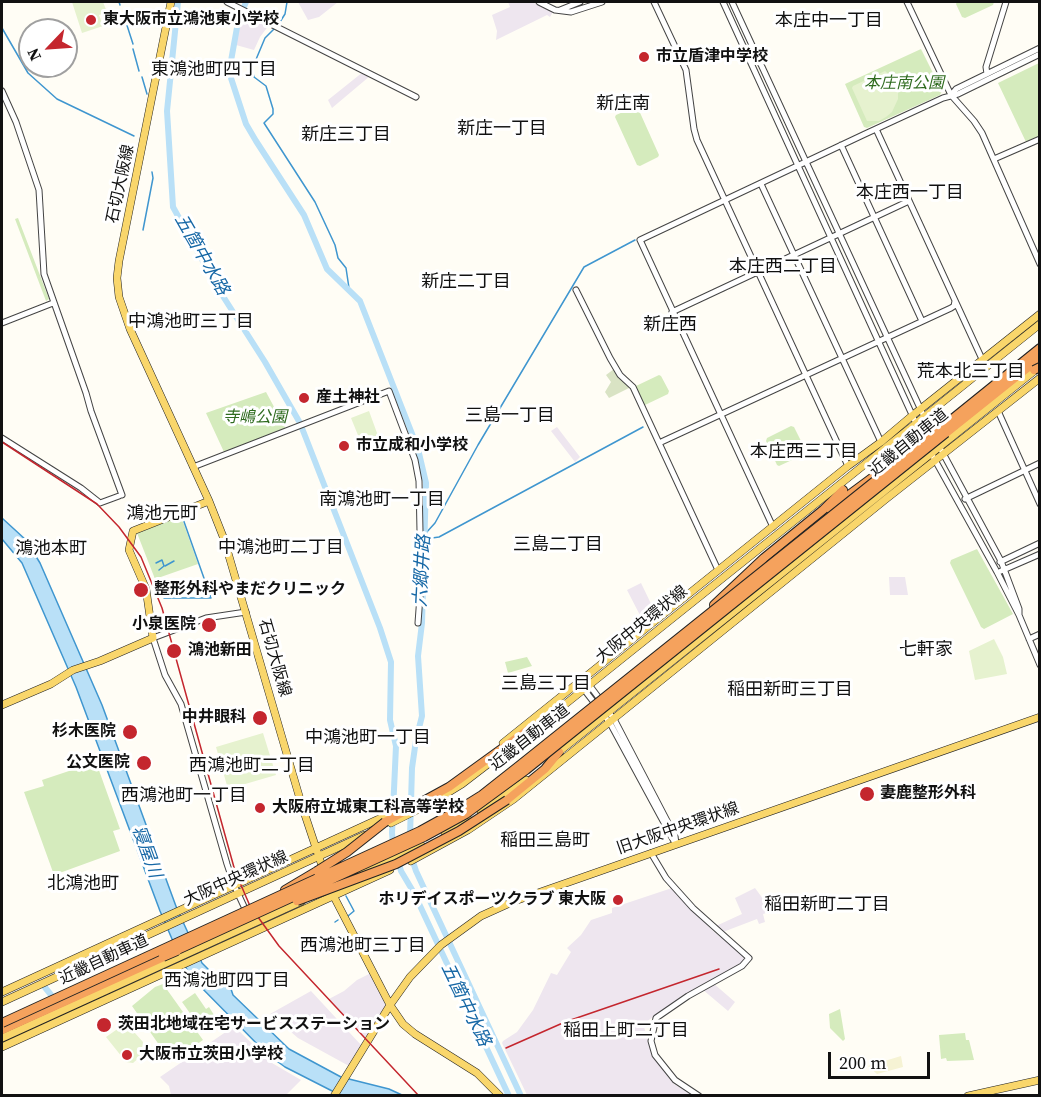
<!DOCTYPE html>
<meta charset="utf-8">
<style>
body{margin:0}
#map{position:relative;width:1041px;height:1097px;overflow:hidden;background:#fffdf5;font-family:"Source Serif 4",serif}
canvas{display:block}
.frame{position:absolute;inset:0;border:3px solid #111;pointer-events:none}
.north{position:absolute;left:18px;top:18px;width:60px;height:60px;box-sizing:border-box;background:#fff;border:2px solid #a0a0a0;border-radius:50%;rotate:245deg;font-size:16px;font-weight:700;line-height:24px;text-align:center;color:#111}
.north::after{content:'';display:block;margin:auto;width:21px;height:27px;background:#c4262e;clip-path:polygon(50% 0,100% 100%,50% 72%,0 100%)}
.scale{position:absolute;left:828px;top:1052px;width:102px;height:27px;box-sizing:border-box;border:3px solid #111;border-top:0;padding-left:8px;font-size:18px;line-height:21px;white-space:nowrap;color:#111;-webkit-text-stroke:4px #fff;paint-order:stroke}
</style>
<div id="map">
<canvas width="1041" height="1097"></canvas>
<div class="frame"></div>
<div class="north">N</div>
<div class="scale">200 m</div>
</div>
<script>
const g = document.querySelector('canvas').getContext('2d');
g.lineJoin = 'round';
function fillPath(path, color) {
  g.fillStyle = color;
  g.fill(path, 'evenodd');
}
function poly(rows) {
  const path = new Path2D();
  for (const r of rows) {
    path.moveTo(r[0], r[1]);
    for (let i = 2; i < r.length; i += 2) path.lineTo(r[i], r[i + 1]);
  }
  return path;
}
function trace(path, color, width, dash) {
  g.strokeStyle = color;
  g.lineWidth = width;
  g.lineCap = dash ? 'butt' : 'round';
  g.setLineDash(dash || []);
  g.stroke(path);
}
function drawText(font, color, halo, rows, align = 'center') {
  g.font = font + ' "Source Serif 4","Noto Sans JP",serif';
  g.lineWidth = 6;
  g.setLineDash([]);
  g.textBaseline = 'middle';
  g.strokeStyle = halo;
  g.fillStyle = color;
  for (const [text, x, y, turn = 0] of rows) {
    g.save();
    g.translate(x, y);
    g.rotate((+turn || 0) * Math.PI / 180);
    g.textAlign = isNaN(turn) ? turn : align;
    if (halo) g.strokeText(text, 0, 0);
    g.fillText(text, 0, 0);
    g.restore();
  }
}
fillPath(poly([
 [298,2,338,2,319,17,308,20],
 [508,2,532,2,553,12,550,17,547,15,496,40,497,31,492,15,510,7],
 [244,12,269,25,260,37,254,50,236,45,240,22],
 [363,72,370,76,332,108,328,100],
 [557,427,580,457,575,462,551,431],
 [889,577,905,577,908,595,890,595],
 [641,583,656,614,644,623,627,590],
 [672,888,713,931,744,956,743,962,691,991,643,1024,653,1055,674,1084,692,1095,527,1095,502,1043,503,1041,517,1032,533,1010,551,973,557,975,571,952,567,948,581,935,591,920,612,913,612,908],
 [755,888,772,911,763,914,765,922,759,924,757,919,723,932,716,926,742,914,735,898],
 [371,973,386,1006,366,1038,329,999,344,991,357,980],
 [713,983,735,1002,728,1011,702,989],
 [311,991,361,1045,349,1066,298,1038,270,1014],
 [233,1027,236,1028,272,1063,301,1080,286,1095,171,1095,169,1086,160,1077]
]), '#eee6ef');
fillPath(poly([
 [901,1056,903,1067,877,1074,868,1066]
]), '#f6f3d4');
fillPath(poly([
 [957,2,994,2,993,5,965,18,962,17,956,4],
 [921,49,942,91,940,95,867,128,864,127,845,84],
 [1039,63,1039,136,1026,142,998,83],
 [637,106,659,155,658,157,640,166,637,165,615,117,616,115],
 [18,218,49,299,46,301,15,219],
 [659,375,661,376,669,391,668,394,645,405,643,404,636,386],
 [266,392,286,429,224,452,206,413],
 [791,426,794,427,806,451,805,454,779,466,777,465,766,441,767,438],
 [181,516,198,564,155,579,137,533],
 [977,549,1013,614,984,629,981,627,950,563,951,560],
 [527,657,532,666,508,673,505,662],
 [96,762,120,829,113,831,120,851,54,875,24,792,44,786,42,780],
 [163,984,203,1040,171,1062,132,1006,155,987],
 [195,993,206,1009,209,1007,214,1015,199,1026,182,1002],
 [840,1009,845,1039,843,1041,830,1028,829,1014],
 [965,1033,966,1040,969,1040,974,1060,947,1061,946,1058,941,1059,939,1035]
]), '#d5ebbd');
fillPath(poly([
 [614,369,631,387,609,398,605,392,611,382,606,375]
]), '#d9e3c4');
fillPath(poly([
 [72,2,103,2,107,12,99,15,103,26,82,33],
 [885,71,895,80,898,92,898,99,892,112,886,117,879,121,867,121,852,88,853,86],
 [369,411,381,444,364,450,351,418],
 [994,639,1003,657,1007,674,975,680,969,651],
 [263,733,276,775,228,789,216,747],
 [126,1023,143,1042,141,1056,133,1063,126,1062,106,1037]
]), '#e6f2cf');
const water = poly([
 [2,518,26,540,40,563,102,705,177,909,202,963,225,986,231,989,233,995,289,1049,341,1077,389,1089,402,1095,340,1095,285,1067,267,1054,191,977,182,960,181,960,160,911,76,687,22,563,2,539,2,518]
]);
fillPath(water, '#b9e0f7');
trace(water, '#3f96cf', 1.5);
trace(poly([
 [119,2,120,5],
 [123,13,133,44],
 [278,25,285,14,287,2],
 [2,28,28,73,57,99,134,136],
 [274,29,265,38,252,69,254,77,266,86,273,109,273,114,264,123,315,202,335,245,338,258,346,268,349,288],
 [133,49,139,71],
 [142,77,147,94],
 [143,230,153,178,152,172],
 [425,534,435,523,478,445,584,267,635,240],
 [425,539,439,537,643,427],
 [156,563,162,560,164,566,159,570],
 [165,566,174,561],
 [164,598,211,598,182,516],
 [346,896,354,911,348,916],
 [335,922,338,920]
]), '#3f96cf', 1.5);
trace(poly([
 [178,2,167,111,173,207,219,290,265,362,300,423,380,628,391,662,390,720,396,746,392,833,393,845],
 [246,2,238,22,229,72,246,124,256,141,304,215,327,269,360,301,418,449,426,483,422,623,418,656,422,716,416,740,412,768,410,837],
 [411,856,416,871,521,1096],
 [398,860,401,871,414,893,509,1096],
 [43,985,56,1001]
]), '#b9e0f7', 6);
const minor = poly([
 [227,2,416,97],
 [539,2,555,10,571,12,602,2],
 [654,2,686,70,694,129,697,140,848,466],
 [723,2,925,443],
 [732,2,933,436],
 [907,2,951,95,974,121,982,133,1040,264],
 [560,10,580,2],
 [987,74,986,67,1006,2],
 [2,91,16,122,39,190,44,274,86,393,91,411,122,495],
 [951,95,956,89,1040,48],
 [876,129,982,359],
 [841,145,922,321],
 [994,159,1040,139],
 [761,184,881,442],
 [576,290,610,358,620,375,633,387,718,570],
 [672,312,909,201],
 [2,323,53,303],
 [998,411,1040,504],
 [2,438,81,488,100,503,119,496],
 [659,443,951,308,954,306,955,301],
 [938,444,1001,561,1019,609,1019,614],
 [930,451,997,572,1019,615,1040,665],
 [193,467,389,391,415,460,419,481,421,582,418,623],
 [965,499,1040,463],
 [773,527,640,240,865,134,943,98,958,94,1040,54],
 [1000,562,1040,543],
 [1001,571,1040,554],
 [246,612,206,618,153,638,165,675,181,704,227,864,234,885,247,913],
 [1029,639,1040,634],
 [584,678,602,702],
 [579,683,596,705],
 [607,710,614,719,675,836,676,844],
 [602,713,610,723,675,843],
 [651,853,666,878,693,908,749,958,742,966,688,996,656,1018,651,1041,655,1055,675,1080,699,1096]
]);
const major = poly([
 [171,2,119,261,117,278,119,297,130,329,209,501,224,539,302,806,324,872],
 [2,705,51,684,73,670,100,661,153,638,146,589,129,550,133,531,209,501],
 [543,722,1040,324],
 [503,743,848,466,881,442,913,415,1040,314],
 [555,755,1038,368],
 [481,812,526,780],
 [391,823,431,803,462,784,522,738],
 [445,834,469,820],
 [411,861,468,830,514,799,886,499,1040,378],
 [361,873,422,846],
 [332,893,390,1005,403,1024,415,1034,477,1073,500,1096],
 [2,992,403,808],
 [2,1002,365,835],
 [2,1038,302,901],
 [2,1047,390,870],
 [334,1096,390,1005,410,977,441,945,481,916,512,902,1040,717],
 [968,1096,1040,1080]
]);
const highway = poly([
 [941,428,1040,348],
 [946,433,1040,358],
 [830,509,884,469],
 [714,605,764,558,823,510,843,490],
 [507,800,545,769,559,752],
 [385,822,449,787,529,729,547,719],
 [285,890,317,871],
 [2,1030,168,955]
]);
trace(minor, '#444', 7);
trace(major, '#222', 8);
trace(highway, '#222', 10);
trace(minor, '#fff', 5);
trace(major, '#f9d66b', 7);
trace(highway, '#f5a25d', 8);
trace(poly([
 [2,442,97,504,119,527,141,557,162,608,235,871,250,906,279,946,419,1096],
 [506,1048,565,1022,719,969]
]), '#c4262e', 1.5);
const highwayBridge = poly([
 [1034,370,1040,367],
 [317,871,347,852,385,822],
 [297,901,396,864,459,831,507,800],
 [173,952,424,837,466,814,526,770,946,433],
 [163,957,177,951],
 [2,1023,420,831,458,810,482,795,520,765,941,428]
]);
trace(highwayBridge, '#222', 10, []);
trace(highwayBridge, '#f5a25d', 8);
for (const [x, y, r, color] of [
 [91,20,6,"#c4262e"],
 [644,57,6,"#c4262e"],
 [304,398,6,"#c4262e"],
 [344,446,6,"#c4262e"],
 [141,590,8,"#c4262e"],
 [209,625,8,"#c4262e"],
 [174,651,8,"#c4262e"],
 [260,718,8,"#c4262e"],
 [130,732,8,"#c4262e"],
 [144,763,8,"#c4262e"],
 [867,794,8,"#c4262e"],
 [260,808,6,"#c4262e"],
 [618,900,6,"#c4262e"],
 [104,1025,8,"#c4262e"],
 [127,1055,6,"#c4262e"]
]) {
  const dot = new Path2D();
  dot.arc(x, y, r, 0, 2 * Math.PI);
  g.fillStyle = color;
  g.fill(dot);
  trace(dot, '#fff', 2);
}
drawText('bold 16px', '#111', '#fff', [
 ["東大阪市立鴻池東小学校",103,20],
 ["市立盾津中学校",656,57],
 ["産土神社",316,398],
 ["市立成和小学校",356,446],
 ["整形外科やまだクリニック",154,590],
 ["小泉医院",196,625,"right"],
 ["鴻池新田",188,651],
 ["中井眼科",246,718,"right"],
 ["杉木医院",116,732,"right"],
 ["公文医院",130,763,"right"],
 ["妻鹿整形外科",880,794],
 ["大阪府立城東工科高等学校",272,808],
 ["ホリデイスポーツクラブ 東大阪",606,900,"right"],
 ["茨田北地域在宅サービスステーション",118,1025],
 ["大阪市立茨田小学校",139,1055]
], 'left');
drawText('italic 16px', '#2f6b1f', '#fff', [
 ["本庄南公園",904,84],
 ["寺嶋公園",255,418]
]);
drawText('16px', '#111', '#fff', [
 ["石切大阪線",121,184,-78],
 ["近畿自動車道",909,443,-39],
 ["大阪中央環状線",642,625,-39],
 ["石切大阪線",274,658,74],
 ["近畿自動車道",530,738,-38],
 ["旧大阪中央環状線",678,829,-19],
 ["大阪中央環状線",236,879,-24],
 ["近畿自動車道",104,960,-25]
]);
drawText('18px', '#111', '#fff', [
 ["本庄中一丁目",829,21],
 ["東鴻池町四丁目",214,70],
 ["新庄南",623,104],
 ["新庄一丁目",502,129],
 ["新庄三丁目",346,135],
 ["本庄西一丁目",910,193],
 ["本庄西二丁目",783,267],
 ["新庄二丁目",466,282],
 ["中鴻池町三丁目",191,322],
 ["新庄西",670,325],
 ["荒本北三丁目",971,372],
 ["三島一丁目",510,416],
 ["本庄西三丁目",804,452],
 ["南鴻池町一丁目",382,500],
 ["鴻池元町",162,514],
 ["三島二丁目",558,545],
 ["中鴻池町二丁目",281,548],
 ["鴻池本町",51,549],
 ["七軒家",926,650],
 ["三島三丁目",546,684],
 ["稲田新町三丁目",790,690],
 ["中鴻池町一丁目",368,738],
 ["西鴻池町二丁目",252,766],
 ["西鴻池町一丁目",184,796],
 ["稲田三島町",545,841],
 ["北鴻池町",83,884],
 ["稲田新町二丁目",827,905],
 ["西鴻池町三丁目",363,946],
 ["西鴻池町四丁目",227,981],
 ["稲田上町二丁目",626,1031]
]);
drawText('italic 18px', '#1768a6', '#fff', [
 ["五箇中水路",201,255,60],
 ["六郷井路",423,571,-87],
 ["寝屋川",146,852,70],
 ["五箇中水路",465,1005,64]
]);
</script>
